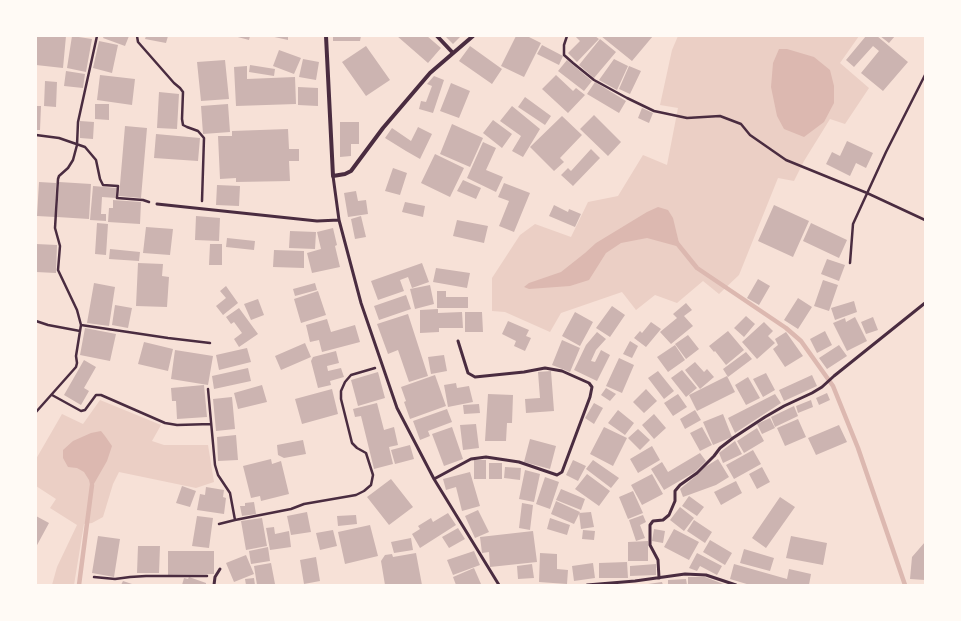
<!DOCTYPE html>
<style>
body{margin:0}
#map{position:relative;width:961px;height:621px;overflow:hidden;background:#f7e1d7;font-family:"Nunito Sans",sans-serif}
canvas{display:block}
.frame{position:absolute;inset:0;border:37px solid #fffaf5;pointer-events:none}
</style>
<div id="map">
<canvas width="961" height="621"></canvas>
<div class="frame"></div>
</div>
<script>
const g = document.querySelector('canvas').getContext('2d');
g.lineJoin = 'round';
function fillPath(path, color) {
  g.fillStyle = color;
  g.fill(path, 'evenodd');
}
function poly(rows) {
  const path = new Path2D();
  for (const r of rows) {
    path.moveTo(r[0], r[1]);
    for (let i = 2; i < r.length; i += 2) path.lineTo(r[i], r[i + 1]);
  }
  return path;
}
function trace(path, color, width, dash) {
  g.strokeStyle = color;
  g.lineWidth = width;
  g.lineCap = dash ? 'butt' : 'round';
  g.setLineDash(dash || []);
  g.stroke(path);
}
fillPath(poly([
 [678,36,859,36,840,63,869,88,845,124,830,119,804,161,794,181,778,178,739,275,719,294,703,281,677,303,655,295,636,310,622,292,561,313,550,332,505,312,492,311,492,278,520,235,535,224,571,237,588,202,618,196,643,155,667,165,678,108,660,105,672,50],
 [100,400,161,425,152,441,164,445,208,445,214,482,196,488,119,472,113,484,103,517,92,523,84,524,74,585,52,585,57,567,77,525,50,508,56,499,36,486,36,459,62,414,83,424]
]), '#ebcfc5');
fillPath(poly([
 [779,49,787,49,814,57,830,70,834,86,834,103,824,122,804,137,784,129,777,116,771,87,773,63],
 [658,207,668,210,673,218,680,247,647,238,621,243,606,253,589,280,570,286,529,289,524,287,529,283,561,272,585,253,596,243,647,212],
 [101,431,105,436,112,446,107,461,91,489,89,480,84,472,77,468,68,467,63,458,63,450,73,441,91,433]
]), '#dcb8b0');
trace(poly([
 [676,242,697,268,786,328,801,341,833,386,858,448,905,585],
 [79,585,92,485]
]), '#dcb8b0', 4.5);
fillPath(poly([
 [36,36,66,36,63,68,36,65],
 [72,36,92,39,86,72,67,68],
 [104,36,129,36,125,46,103,38],
 [146,36,168,36,166,43,145,39],
 [234,36,250,36,249,40],
 [270,36,288,36,288,40],
 [333,36,361,36,360,41,333,41],
 [397,36,427,36,441,48,428,63],
 [445,36,461,36,453,44],
 [516,36,527,36,541,43,524,77,501,66],
 [575,36,595,36,599,39,577,62,568,53,580,41],
 [601,36,653,36,632,61],
 [866,36,877,36,908,62,883,91,861,73,879,51,873,46,854,67,846,60],
 [880,36,895,36,889,43],
 [600,39,616,52,594,78,579,65],
 [99,41,118,45,112,73,93,68],
 [542,45,563,56,559,65,537,54],
 [366,46,390,80,366,96,342,62],
 [470,46,502,69,492,84,459,61],
 [279,50,301,58,294,74,273,66],
 [303,59,319,62,316,80,299,77],
 [614,59,628,66,617,90,599,80],
 [225,60,229,99,201,101,197,62],
 [567,60,592,81,584,91,558,71],
 [250,65,275,69,274,76,249,72],
 [247,66,247,79,295,77,296,104,236,106,234,67],
 [629,66,641,71,630,94,619,89],
 [66,71,85,74,83,88,64,86],
 [100,75,135,79,132,105,97,100],
 [556,75,573,91,576,88,585,95,568,113,542,89],
 [434,76,444,80,433,113,419,109,421,101,426,102,432,86,427,84],
 [45,81,57,82,56,107,44,106],
 [595,82,626,101,619,113,587,94],
 [451,83,470,91,459,118,440,111],
 [298,87,318,88,318,106,298,105],
 [159,92,179,94,177,129,157,128],
 [525,97,551,116,545,125,518,107],
 [95,104,109,104,109,120,95,119],
 [228,104,230,132,203,134,201,106],
 [36,106,41,106,40,130,36,130],
 [512,106,540,129,523,157,512,151,521,136,500,121],
 [642,108,653,113,649,123,638,118],
 [594,115,621,142,608,156,580,129],
 [562,116,582,135,560,158,564,162,554,171,530,147],
 [493,120,512,134,502,148,483,133],
 [80,121,94,122,93,139,80,138],
 [340,122,359,122,359,144,351,144,351,156,340,157],
 [452,124,483,138,470,167,440,154],
 [125,126,147,128,141,198,119,196],
 [418,127,432,134,420,159,406,151,385,138,392,128,411,141],
 [288,129,289,149,299,149,299,161,289,161,290,181,236,182,236,178,220,179,218,136,232,136,232,131],
 [156,134,200,138,198,161,154,158],
 [847,141,873,153,866,168,856,163,850,176,826,164,832,152,840,156],
 [483,142,496,148,486,170,503,177,496,192,467,178],
 [591,149,600,158,573,186,561,175,568,168,571,171],
 [435,154,464,168,450,197,421,183],
 [393,168,407,173,400,195,385,191],
 [463,180,481,188,476,199,457,191],
 [39,182,56,183,55,217,37,216],
 [59,182,91,184,89,219,57,217],
 [504,183,530,193,514,232,499,226,509,201,498,197],
 [217,185,240,186,239,206,216,205],
 [93,186,117,188,116,198,102,197,101,214,106,214,106,221,90,220],
 [356,191,358,201,366,200,368,214,348,217,344,193],
 [113,200,141,202,140,224,108,222,109,208,113,208],
 [405,202,425,206,423,217,402,212],
 [554,205,568,212,569,209,581,214,575,227,549,216],
 [774,205,809,221,793,257,758,241],
 [196,216,220,218,219,241,195,240],
 [361,216,366,237,355,239,351,219],
 [457,220,488,226,484,243,453,236],
 [97,223,108,224,106,255,95,254],
 [811,223,847,240,839,258,803,241],
 [146,227,173,229,170,255,143,253],
 [333,228,337,245,335,246,340,267,312,273,307,253,321,249,317,232],
 [290,231,316,232,315,249,289,248],
 [227,238,255,241,254,250,226,247],
 [36,244,57,245,56,273,36,272],
 [210,244,222,244,222,265,209,265],
 [110,249,140,252,139,261,109,259],
 [274,250,304,251,304,268,273,267],
 [827,259,845,265,839,281,821,274],
 [138,263,163,264,162,276,169,277,167,307,136,306],
 [422,263,429,282,412,288,408,277,400,280,404,291,378,300,371,281],
 [436,268,470,273,467,288,433,282],
 [758,279,770,286,759,305,747,298],
 [823,280,838,285,829,311,814,306],
 [94,283,115,287,109,326,87,323],
 [315,283,317,290,295,296,293,289],
 [430,285,434,304,415,309,410,289],
 [226,286,238,303,223,315,216,306,226,298,220,291],
 [318,291,326,315,301,323,294,299],
 [437,291,446,291,446,297,468,297,468,308,437,308],
 [406,295,411,309,379,320,374,306],
 [798,298,812,307,798,329,784,320],
 [258,299,264,315,251,320,244,304],
 [854,301,857,312,835,320,831,308],
 [686,303,692,310,684,316,693,326,671,344,660,332,677,318,673,314],
 [115,305,132,308,128,328,112,325],
 [612,306,625,315,610,337,596,328],
 [239,308,258,334,239,347,234,339,242,333,234,322,231,324,226,317],
 [438,309,438,313,462,312,463,328,439,328,439,332,420,333,420,310],
 [465,312,482,312,483,332,465,332],
 [575,312,593,322,580,346,562,336],
 [408,314,428,376,409,382,398,350,388,354,377,324],
 [746,316,755,324,744,337,734,328],
 [855,317,867,341,847,351,833,323,845,318,846,322],
 [873,317,878,330,866,334,861,322],
 [327,319,331,332,355,325,360,342,322,352,319,340,310,342,306,325],
 [508,321,529,330,526,336,531,338,525,351,514,346,516,341,502,334],
 [651,322,661,329,646,347,634,338,640,331,642,333],
 [764,322,773,331,768,336,775,343,757,359,742,342],
 [85,328,116,334,110,361,80,355],
 [728,331,744,350,726,365,715,351,714,352,709,346],
 [825,331,832,345,817,353,810,339],
 [597,332,606,339,596,350,591,361,595,362,601,350,610,355,597,381,574,370,586,345],
 [786,332,803,356,785,367,773,349,778,345,775,339],
 [688,335,699,349,686,359,675,344],
 [562,340,580,348,570,372,552,365],
 [630,341,638,346,632,358,623,354],
 [144,342,173,349,168,371,138,364],
 [305,343,311,357,281,370,275,356],
 [675,345,685,360,668,372,657,357],
 [839,345,847,356,827,369,819,358],
 [247,348,251,362,219,370,216,355],
 [175,350,213,356,208,385,171,379],
 [336,351,339,363,327,366,328,371,341,368,344,377,330,381,331,385,318,388,311,361,313,357],
 [746,352,752,359,728,377,723,369],
 [444,355,447,371,431,374,428,357],
 [619,358,634,365,622,393,606,386],
 [84,360,96,367,84,388,89,391,81,405,64,395],
 [695,362,704,372,707,369,714,377,700,389,685,370],
 [248,368,251,381,214,389,212,376],
 [682,370,697,388,686,397,671,378],
 [551,371,554,411,526,413,525,399,540,398,538,372],
 [658,371,674,391,664,399,648,378],
 [378,372,385,398,358,406,351,380],
 [766,373,775,390,763,397,753,379],
 [435,375,446,406,410,419,404,402,406,401,401,387],
 [812,375,817,386,784,401,779,390],
 [727,376,735,392,697,411,689,395],
 [748,377,760,398,746,405,735,385],
 [456,383,457,388,469,386,473,402,448,407,444,385],
 [204,385,207,417,177,419,176,401,172,401,171,388],
 [262,385,267,402,238,409,234,393],
 [606,388,616,394,610,401,601,395],
 [332,389,338,414,302,424,295,399],
 [646,389,657,401,644,413,633,402],
 [827,393,830,400,819,405,816,398],
 [488,394,513,395,512,423,507,423,506,441,485,441],
 [678,394,687,407,673,416,664,403],
 [775,394,781,403,735,433,728,418],
 [232,397,235,429,216,431,213,399],
 [811,400,813,407,798,413,796,406],
 [377,403,384,430,394,427,398,445,389,447,393,464,374,469,361,416,355,417,353,409],
 [594,403,603,408,594,424,585,418],
 [479,404,480,413,464,414,463,405],
 [794,406,798,416,775,427,771,417],
 [447,409,452,422,428,431,430,436,420,440,413,421],
 [618,410,634,423,625,435,608,423],
 [695,410,701,420,685,429,680,419],
 [654,414,666,428,654,439,642,425],
 [723,414,732,437,713,445,703,422],
 [770,418,775,428,762,434,757,424],
 [798,419,806,437,785,446,777,428],
 [476,424,479,448,463,450,460,425],
 [839,425,847,442,816,455,808,438],
 [452,427,463,459,444,466,432,434],
 [604,427,627,438,613,466,590,454],
 [702,427,712,445,700,451,690,433],
 [757,428,764,441,744,453,737,441],
 [638,429,650,440,640,450,628,438],
 [236,435,238,460,218,461,217,437],
 [530,439,556,446,550,469,524,462],
 [303,440,306,454,284,458,278,455,277,445],
 [735,441,742,454,723,463,719,453],
 [410,445,414,459,395,464,391,450],
 [652,446,660,460,638,473,630,459],
 [753,450,761,464,734,479,726,465],
 [700,453,706,461,695,472,664,490,651,469,662,462,668,472],
 [271,459,272,464,281,461,289,494,261,501,260,496,251,498,243,466],
 [718,459,729,477,716,485,683,497,680,489,697,475,705,467],
 [474,460,486,460,486,479,474,479],
 [573,460,586,466,578,481,566,475],
 [593,460,619,478,611,488,586,469],
 [489,463,502,463,502,479,489,479],
 [505,467,521,468,520,480,504,478],
 [762,467,770,482,757,489,749,474],
 [525,470,540,474,534,502,519,499],
 [470,472,480,506,462,511,456,487,446,490,443,479],
 [587,474,610,491,599,506,575,489],
 [652,474,663,494,642,505,631,485],
 [545,477,559,482,550,509,536,504],
 [391,479,413,507,389,525,367,497],
 [736,481,742,493,721,505,714,492],
 [182,486,196,491,190,507,176,503],
 [206,487,224,490,223,497,226,498,224,514,197,510,200,494,205,495],
 [561,489,585,499,581,510,556,500],
 [633,491,643,513,628,519,619,497],
 [689,496,704,507,697,516,682,506],
 [780,497,795,507,766,548,752,538],
 [556,501,580,512,574,524,551,514],
 [254,502,256,514,242,516,240,506,245,506,245,503],
 [522,503,533,505,530,530,519,528],
 [680,507,694,518,684,531,670,520],
 [478,510,489,532,475,538,465,516],
 [307,512,311,532,291,535,287,516],
 [591,512,594,527,581,529,579,513],
 [448,513,456,525,420,548,412,534,420,529,418,526,431,518,433,522],
 [356,515,357,524,338,526,337,516],
 [643,515,646,522,640,525,645,538,636,541,629,520],
 [36,516,49,523,36,547],
 [197,516,213,518,209,548,192,546],
 [262,518,267,546,246,550,241,521],
 [550,518,570,525,567,535,547,529],
 [694,520,712,532,705,543,687,531],
 [370,525,378,556,345,564,338,532],
 [274,527,275,534,289,531,291,547,270,550,266,528],
 [458,528,465,539,449,548,442,537],
 [654,529,665,531,663,543,652,541],
 [674,529,699,542,689,560,664,547],
 [333,530,337,546,320,550,316,533],
 [583,530,595,531,594,540,582,539],
 [533,531,537,562,490,567,489,552,482,553,480,537],
 [98,536,120,539,114,577,92,573],
 [791,536,827,543,823,565,786,558],
 [411,538,413,550,394,553,391,542],
 [710,540,732,553,725,565,703,552],
 [648,541,648,561,628,561,628,542],
 [925,542,925,580,910,579,912,557],
 [138,546,160,546,159,573,137,573],
 [268,547,270,561,251,564,249,551],
 [744,549,774,558,770,571,740,563],
 [168,551,214,551,214,574,168,575],
 [474,551,480,565,453,575,447,560],
 [416,553,422,585,385,585,381,561,385,555,392,554,393,557],
 [540,553,557,554,557,569,568,570,567,584,539,582],
 [697,553,722,566,717,575,700,566,697,571,689,568],
 [246,555,254,574,234,582,226,563],
 [316,557,320,581,304,584,300,560],
 [627,562,628,578,599,578,599,563],
 [271,563,275,584,267,585,257,585,254,566],
 [593,563,595,578,574,581,572,566],
 [532,564,534,578,518,579,517,566],
 [656,564,656,575,630,576,630,566],
 [734,564,787,579,789,569,811,574,809,585,750,585,730,579],
 [474,568,481,584,477,585,456,585,453,577],
 [189,577,206,583,206,585,182,585,184,578,188,579],
 [688,577,705,577,726,585,688,585],
 [254,578,255,585,246,585,245,579],
 [686,579,687,585,668,585,668,580],
 [123,581,135,585,121,585],
 [662,582,663,585,648,585,648,584]
]), '#ccb4b1');
trace(poly([
 [137,36,138,42,174,83,180,88,183,92,182,119,183,125,187,127,198,131,204,138,202,201],
 [567,36,564,45,564,55,573,63,594,80,627,98,654,111,687,118,720,116,741,124,750,135,786,160,867,193,925,220],
 [36,135,59,138,85,147,96,160,100,179,103,185,118,186,117,198,143,200,149,202],
 [850,263,853,224,886,152,925,75],
 [36,321,48,325,80,331],
 [81,325,168,338,210,343],
 [208,389,215,465,218,475,230,493,235,520],
 [52,395,81,411,85,410,96,395,101,395,165,423,177,425,211,424],
 [36,412,76,367,77,363,76,356,81,325,77,310,58,270,60,246,55,228,58,179,59,176,68,168,73,160,77,145,78,122,97,36],
 [219,524,235,520,291,509,304,504,356,495,364,491,371,485,373,475,366,453,357,448,352,443,341,399,341,391,345,382,351,375,375,368],
 [94,577,115,579,130,577,146,576,207,576]
]), '#4a2c40', 2.5);
trace(poly([
 [333,176,339,220,361,303,397,408,434,479,499,585],
 [157,204,317,221,339,220],
 [434,479,471,459,486,457,519,462,557,475,562,472,590,397,592,387,589,383,562,371,545,368,524,372,475,377,468,373,458,341],
 [659,578,658,560,650,545,650,525,653,521,663,520,669,515,675,501,675,491,680,485,697,473,714,456,720,448,733,438,765,417,784,406,812,393,822,387,834,376,925,303],
 [214,585,215,577,220,569],
 [587,585,635,581,685,574,706,575,736,585]
]), '#4a2c40', 3);
trace(poly([
 [326,36,333,176,345,174,351,171,383,128,430,73,473,36],
 [437,36,453,53]
]), '#4a2c40', 4);
</script>
